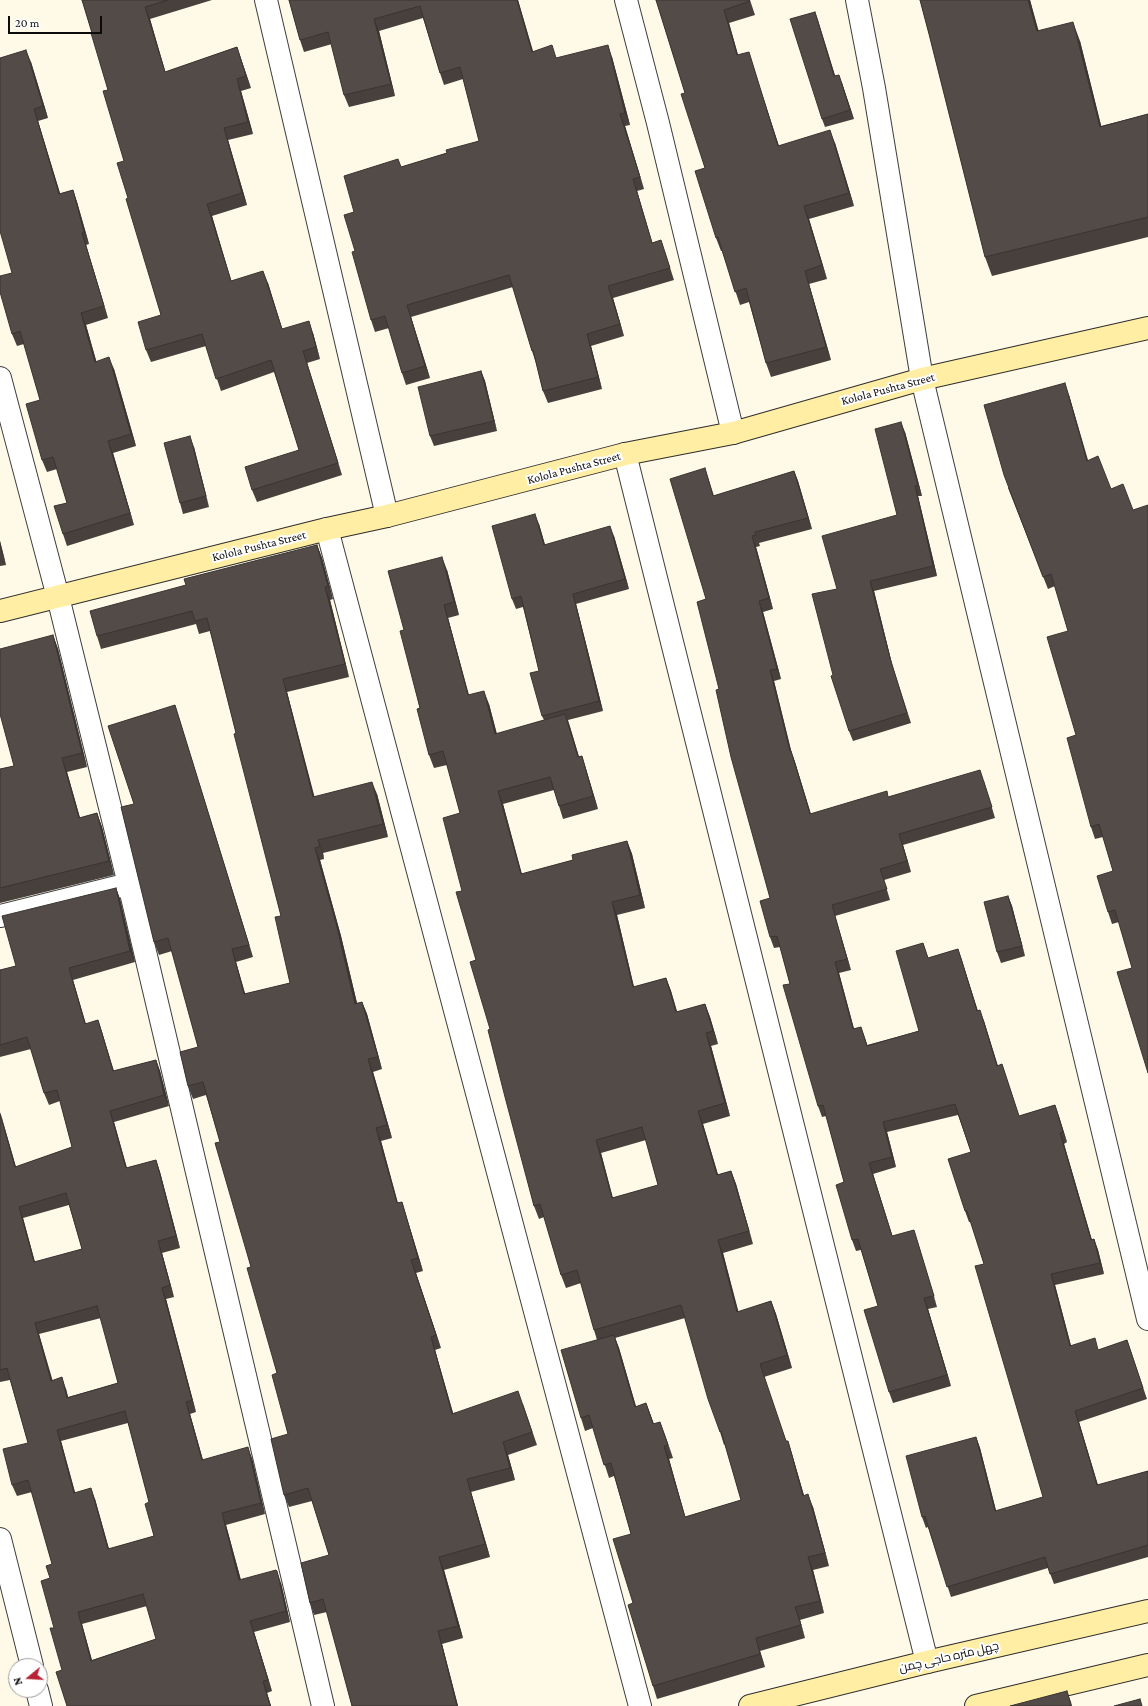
<!DOCTYPE html>
<meta charset="utf-8">
<style>
body{margin:0}
#map{position:relative;width:1148px;height:1706px;overflow:hidden;background:#fff9e8;font-family:"Crimson Pro",serif}
canvas{display:block}
.north{position:absolute;left:8px;top:1658px;width:40px;height:40px;box-sizing:border-box;background:#fff;border:1px solid #9d9d9d;border-radius:50%;rotate:252deg;font-size:11px;font-weight:700;line-height:16px;text-align:center;color:#0b0b0b}
.north::after{content:'';display:block;margin:auto;width:14px;height:18px;background:#b92435;clip-path:polygon(50% 0,100% 100%,50% 72%,0 100%)}
.scale{position:absolute;left:8px;top:16px;width:94px;height:18px;box-sizing:border-box;border:2px solid #0b0b0b;border-top:0;padding-left:5px;font-size:12px;line-height:14px;white-space:nowrap;color:#0b0b0b;-webkit-text-stroke:3px #fff;paint-order:stroke}
</style>
<div id="map">
<canvas width="1148" height="1706"></canvas>
<div class="north">N</div>
<div class="scale">20 m</div>
</div>
<script>
const g = document.querySelector('canvas').getContext('2d');
g.lineJoin = 'round';
function poly(rows) {
  const path = new Path2D();
  for (const r of rows) {
    path.moveTo(r[0], r[1]);
    for (let i = 2; i < r.length; i += 2) path.lineTo(r[i], r[i + 1]);
  }
  return path;
}
function trace(path, color, width, dash) {
  g.strokeStyle = color;
  g.lineWidth = width;
  g.lineCap = dash ? 'butt' : 'round';
  g.setLineDash(dash || []);
  g.stroke(path);
}
function fillPath(path, color) {
  g.fillStyle = color;
  g.fill(path, 'evenodd');
}
function drawText(font, color, halo, rows, align = 'center') {
  g.font = font + ' "Crimson Pro",Cairo,serif';
  g.lineWidth = 4;
  g.setLineDash([]);
  g.textBaseline = 'middle';
  g.strokeStyle = halo;
  g.fillStyle = color;
  for (const [text, x, y, turn = 0] of rows) {
    g.save();
    g.translate(x, y);
    g.rotate((+turn || 0) * Math.PI / 180);
    g.textAlign = isNaN(turn) ? turn : align;
    if (halo) g.strokeText(text, 0, 0);
    g.fillText(text, 0, 0);
    g.restore();
  }
}
const street = poly([
 [266,0,387,516],
 [626,0,658,123,733,433],
 [857,0,874,88,922,379,1148,1319],
 [0,378,58,597,129,884,323,1706],
 [625,454,927,1662],
 [327,529,640,1706],
 [0,916,129,884],
 [0,1539,32,1666],
 [37,1690,41,1706]
]);
const secondary = poly([
 [0,611,327,529,387,516,625,454,733,433,922,379,1148,328],
 [750,1706,927,1662,1148,1611],
 [976,1706,1148,1665]
]);
trace(street, '#3e3e3e', 24);
trace(secondary, '#2d2d2d', 24);
trace(street, '#fff', 22);
trace(secondary, '#ffeea3', 22);
fillPath(poly([
 [82,0,212,0,150,19,165,72,237,47,251,88,241,91,253,134,228,140,247,205,212,216,231,281,268,283,282,329,313,333,320,359,307,363,342,475,257,502,252,490,299,450,274,372,221,391,206,346,151,362,146,350,161,315,128,198,124,161,108,90,92,33],
 [289,0,518,0,533,51,557,58,612,57,630,125,625,126,644,189,637,191,652,243,665,252,674,280,613,298,624,336,591,346,602,389,548,403,543,391,536,363,532,351,513,287,411,317,430,378,406,385,402,373,389,328,375,332,371,320,355,251,354,212,401,167,447,153,479,141,463,79,444,85,440,73,423,18,379,31,395,96,349,107,344,95,332,44,304,52,300,40],
 [656,0,750,0,755,15,729,23,738,55,753,66,779,146,835,143,854,206,809,219,827,279,809,284,831,360,771,377,766,363,749,302,740,305,722,251,721,251,716,238,705,168,685,93],
 [920,0,1030,0,1038,31,1080,41,1101,126,1148,114,1148,237,992,276,985,257,929,34],
 [815,12,835,76,842,83,854,119,825,127,822,119],
 [31,62,48,118,38,121,60,194,73,190,77,202,89,244,86,245,108,318,86,325,96,361,114,369,136,446,113,453,134,525,67,546,63,534,67,503,57,469,47,472,42,460,40,400,24,344,17,346,12,334,12,273],
 [481,371,485,381,497,431,434,446,430,436],
 [1069,395,1088,460,1132,968,1119,922,1112,924,1108,912,1113,871,1103,837,1095,839,1091,827,1076,735,1068,631,1055,586,1048,589,1008,488],
 [905,432,922,496,918,496,937,576,874,591,893,668,911,723,853,741,849,731,833,675,837,589,897,515],
 [194,447,209,507,183,514,180,503],
 [705,468,714,496,794,471,798,481,812,529,759,543,760,546,756,547,773,609,763,612,781,679,774,681,791,751,795,762,811,814,889,797,984,781,995,818,903,845,911,872,884,880,890,900,835,916,851,970,839,973,854,1029,861,1027,867,1045,919,1031,923,943,928,958,958,949,978,1011,984,1021,998,1066,1002,1064,1019,1116,1055,1105,1067,1142,1064,1144,1092,1240,1094,1239,1098,1250,1104,1274,1055,1285,1071,1346,1099,1350,1127,1340,1147,1399,1079,1422,1098,1485,1148,1471,1148,1557,1054,1584,1048,1568,951,1597,928,1527,926,1528,922,1517,976,1437,980,1448,996,1511,1043,1497,984,1264,971,1222,969,1222,965,1211,971,1152,958,1115,887,1132,896,1167,873,1174,892,1236,917,1241,937,1307,928,1309,951,1386,893,1403,889,1392,878,1306,861,1250,856,1251,852,1240,844,1182,826,1116,822,1117,818,1106,790,984,780,947,774,948,770,937,770,898,719,689,706,599],
 [539,524,545,545,614,536,629,589,576,604,603,711,568,720,579,757,582,756,586,769,598,809,563,819,559,806,554,790,503,804,522,874,573,860,627,841,632,854,645,908,617,915,634,987,666,978,671,991,677,1012,705,1004,710,1017,718,1044,711,1046,730,1116,703,1124,718,1175,731,1171,736,1184,753,1244,723,1253,738,1312,771,1301,776,1314,792,1368,764,1377,786,1441,788,1441,792,1454,804,1496,813,1507,829,1566,813,1570,824,1613,800,1620,805,1638,760,1651,765,1667,657,1699,653,1686,633,1603,631,1534,614,1476,609,1478,593,1428,585,1431,581,1418,597,1340,594,1330,581,1283,566,1288,561,1275,544,1217,539,1219,534,1206,490,1029,462,891,460,813,447,765,434,768,429,755,404,630,447,570,459,615,448,618,469,695,489,704,497,734,544,720,542,716,539,671,523,607,516,609,512,599],
 [646,1140,658,1185,613,1198,601,1153],
 [685,1318,720,1432,724,1445,725,1444,741,1500,685,1517,669,1459,673,1458,660,1422,654,1424,646,1403,636,1407,619,1348,615,1338],
 [0,541,6,565,0,566],
 [317,545,322,558,333,599,330,600,349,677,287,692,314,797,377,794,388,837,323,853,324,859,320,860,341,936,357,1003,362,1002,367,1014,382,1069,373,1072,392,1138,381,1141,398,1203,402,1202,406,1215,423,1271,416,1273,441,1348,435,1350,453,1413,523,1404,537,1445,508,1455,515,1480,471,1492,490,1557,444,1570,463,1638,442,1644,458,1706,352,1706,327,1612,314,1615,310,1603,329,1555,312,1501,289,1507,284,1495,288,1434,277,1373,220,1142,206,1095,193,1099,188,1086,198,1047,172,951,159,955,154,942,134,804,175,705,179,718,253,957,236,962,245,994,290,983,281,916,236,733,210,631,199,634,196,624,101,649,97,636,186,585],
 [53,635,58,649,87,767,67,772,80,818,97,813,102,827,114,875,0,903,0,769,14,766],
 [116,888,120,899,135,962,73,980,86,1024,98,1020,102,1032,114,1071,156,1060,160,1071,169,1106,114,1122,127,1168,156,1160,160,1172,180,1248,162,1253,174,1297,166,1299,196,1412,190,1414,203,1460,252,1458,265,1514,226,1525,241,1580,281,1583,290,1622,254,1632,272,1691,267,1693,271,1706,67,1706,62,1670,54,1628,50,1578,52,1564,32,1492,17,1496,12,1485,28,1443,10,1380,0,1382,0,1112,16,1167,72,1147,60,1101,49,1105,44,1093,31,1049,0,1057,0,970,16,966],
 [69,1205,82,1249,35,1262,23,1218],
 [101,1318,118,1383,68,1397,66,1389,52,1381,39,1334],
 [128,1423,149,1502,154,1536,109,1549,95,1499,75,1492,61,1441],
 [147,1606,156,1639,92,1660,82,1624],
 [1008,896,1012,906,1025,956,1001,963,997,952]
]), '#47403d');
fillPath(poly([
 [517,0,518,0,536,63,532,52],
 [1028,0,1030,0,1044,50,1037,31],
 [145,7,150,19,169,84,165,72],
 [724,10,729,23,742,69,737,55],
 [815,12,818,20,838,85,834,76],
 [374,19,379,31,395,96,391,84],
 [1073,22,1080,41,1106,145,1100,127],
 [608,45,612,57,630,125,625,113],
 [237,47,241,59,251,88,246,76],
 [26,50,31,62,48,118,43,106],
 [749,52,753,66,783,159,778,146],
 [839,75,842,83,854,119,850,110],
 [237,79,241,91,253,134,248,122],
 [34,109,38,121,64,206,59,194],
 [620,114,625,126,644,189,640,177],
 [224,128,228,140,247,205,242,193],
 [830,130,835,143,854,206,849,193],
 [633,179,637,191,656,255,652,243],
 [73,190,77,202,89,244,84,232],
 [207,204,212,216,235,293,231,281],
 [804,206,809,219,827,279,822,265],
 [82,233,86,245,108,318,104,306],
 [263,271,268,283,286,341,282,329],
 [805,271,809,284,831,360,826,347],
 [608,286,613,298,624,336,620,324],
 [407,305,411,317,430,378,425,366],
 [81,313,86,325,100,374,95,362],
 [309,321,313,333,320,359,316,347],
 [587,334,591,346,602,389,598,377],
 [303,351,307,363,342,475,338,463],
 [109,357,114,369,136,446,131,434],
 [481,371,485,381,497,431,494,421],
 [1065,383,1069,395,1091,473,1087,461],
 [901,422,905,432,922,496,918,485],
 [190,436,194,447,209,507,206,496],
 [108,441,113,453,134,525,130,513],
 [794,471,798,481,812,529,808,518],
 [915,486,918,496,937,576,933,566],
 [535,514,539,524,548,555,544,545],
 [610,526,614,536,629,589,625,579],
 [752,536,756,547,773,609,769,598],
 [0,541,6,565,0,547],
 [317,545,322,558,333,599,328,586],
 [442,557,447,570,459,615,454,602],
 [870,581,874,591,893,668,911,723,890,658],
 [325,587,330,600,349,677,345,664],
 [573,594,576,604,603,711,599,701],
 [759,601,763,612,781,679,777,669],
 [444,605,448,618,472,708,468,695],
 [53,635,58,649,87,767,82,753],
 [770,670,774,681,794,762,790,751],
 [283,679,287,692,318,810,313,797],
 [484,691,489,704,500,747,495,734],
 [175,705,179,718,253,957,249,945],
 [565,714,570,727,583,770,578,757],
 [791,751,795,762,814,825,810,814],
 [582,756,586,769,598,809,593,796],
 [62,758,67,772,84,832,79,818],
 [372,782,377,794,388,837,383,824],
 [498,791,503,804,525,887,521,874],
 [97,813,102,827,114,875,109,861],
 [899,834,903,845,911,872,907,861],
 [318,840,323,853,324,859,320,846],
 [627,841,632,854,645,908,640,895],
 [315,848,320,860,341,936,360,1016,355,1004],
 [116,888,120,899,135,962,130,951],
 [1008,896,1012,906,1025,956,1022,946],
 [612,902,617,915,637,1000,633,987],
 [832,905,835,916,851,970,847,959],
 [232,949,236,962,249,1007,244,994],
 [958,949,962,960,981,1022,977,1011],
 [835,962,839,973,857,1040,853,1029],
 [69,968,73,980,89,1036,85,1024],
 [666,978,671,991,681,1025,676,1012],
 [362,1002,367,1014,382,1069,378,1057],
 [705,1004,710,1017,718,1044,713,1031],
 [980,1010,984,1021,1001,1077,997,1066],
 [98,1020,102,1032,117,1083,113,1071],
 [861,1027,865,1038,871,1056,867,1046],
 [706,1033,711,1046,730,1116,725,1103],
 [368,1059,373,1072,392,1138,387,1125],
 [156,1060,160,1071,169,1106,164,1095],
 [1055,1105,1059,1116,1067,1142,1063,1132],
 [110,1111,114,1122,130,1180,126,1168],
 [698,1111,703,1124,722,1188,717,1175],
 [0,1112,2,1118,19,1178,15,1167],
 [883,1122,887,1132,896,1167,892,1157],
 [376,1128,381,1141,401,1216,397,1203],
 [1060,1133,1064,1144,1095,1251,1091,1240],
 [596,1140,601,1153,616,1211,612,1198],
 [156,1160,160,1172,180,1248,176,1236],
 [869,1163,873,1174,896,1247,892,1236],
 [731,1171,736,1184,753,1244,749,1231],
 [402,1202,406,1215,423,1271,418,1258],
 [19,1207,23,1218,38,1274,34,1262],
 [914,1230,917,1241,937,1307,934,1296],
 [1094,1239,1098,1250,1104,1274,1100,1263],
 [718,1240,723,1253,742,1325,737,1312],
 [158,1241,162,1253,174,1297,170,1285],
 [411,1260,416,1273,441,1348,436,1335],
 [1051,1274,1055,1285,1074,1357,1070,1346],
 [162,1288,166,1299,196,1412,192,1400],
 [924,1298,928,1309,951,1386,947,1375],
 [771,1301,776,1314,792,1368,787,1355],
 [35,1323,39,1334,56,1392,51,1381],
 [614,1335,619,1348,640,1420,635,1407],
 [431,1337,435,1350,457,1427,452,1414],
 [62,1377,66,1389,71,1409,67,1398],
 [186,1402,190,1414,206,1471,202,1460],
 [646,1403,651,1416,658,1437,653,1424],
 [1075,1411,1079,1422,1101,1496,1097,1485],
 [660,1422,665,1435,673,1458,668,1445],
 [57,1430,61,1441,78,1504,74,1493],
 [976,1437,980,1448,999,1522,995,1511],
 [788,1441,792,1454,808,1509,803,1496],
 [503,1442,508,1455,515,1480,510,1468],
 [664,1446,669,1459,689,1530,685,1517],
 [248,1447,252,1458,265,1514,261,1503],
 [467,1479,471,1492,490,1557,485,1544],
 [91,1488,95,1499,112,1560,108,1549],
 [808,1494,813,1507,829,1566,825,1553],
 [222,1513,226,1525,244,1592,239,1580],
 [439,1557,444,1570,463,1638,458,1626],
 [808,1557,813,1570,824,1613,820,1601],
 [277,1571,281,1583,290,1622,286,1611],
 [795,1607,800,1620,805,1638,801,1625],
 [78,1612,82,1624,95,1672,91,1661],
 [250,1621,254,1632,272,1691,268,1680],
 [438,1631,442,1644,458,1706,457,1706],
 [756,1638,760,1651,765,1667,760,1654],
 [263,1681,267,1693,271,1706,270,1706],
 [1067,1691,1071,1702,1072,1706,1071,1706]
]), '#3a3432');
const building = poly([
 [82,0,168,0,145,7,165,72,237,47,246,76,237,79,248,122,224,128,242,193,207,204,231,281,263,271,282,329,309,321,316,347,303,351,338,463,252,490,245,467,299,450,271,360,216,379,202,334,146,350,138,322,161,315,126,199,128,198,117,163,124,161,103,91,108,90,91,33,92,33,82,0],
 [289,0,517,0,532,52,552,45,556,58,608,45,625,113,620,114,640,177,633,179,652,243,661,240,670,268,608,286,620,324,587,334,598,377,543,391,533,350,532,351,509,275,407,305,425,366,402,373,385,316,371,320,352,252,355,251,344,215,354,212,344,176,398,159,401,167,447,153,446,150,479,141,460,67,440,73,420,6,374,19,391,84,344,95,328,32,300,40,289,0],
 [656,0,749,0,750,1,724,10,737,55,749,52,778,146,830,130,849,193,804,206,822,265,805,271,826,347,766,363,746,288,735,292,718,237,716,238,695,171,705,168,681,94,685,93,656,0],
 [920,0,1028,0,1037,31,1073,22,1100,127,1148,114,1148,217,985,257,929,34,920,0],
 [815,12,834,76,839,75,850,110,822,119,790,19,815,12],
 [26,50,43,106,34,109,59,194,73,190,84,232,82,233,104,306,81,313,95,362,109,357,131,434,108,441,130,513,63,534,54,506,67,503,53,457,42,460,26,404,40,400,20,331,12,334,0,292,0,276,12,273,0,231,0,58,26,50],
 [481,371,494,421,430,436,418,387,481,371],
 [1065,383,1087,461,1098,456,1111,489,1123,484,1133,510,1148,505,1148,1073,1117,972,1132,968,1115,910,1108,912,1097,876,1113,871,1099,824,1091,827,1067,738,1076,735,1047,637,1068,631,1051,574,1043,577,1004,475,984,405,1065,383],
 [901,422,918,485,915,486,933,566,870,581,890,658,907,713,849,731,831,676,833,675,812,594,837,589,822,536,897,515,875,429,901,422],
 [190,436,206,496,180,503,164,443,190,436],
 [705,468,713,496,794,471,808,518,755,532,756,535,752,536,769,598,759,601,777,669,770,670,790,751,791,751,810,814,887,791,888,797,980,770,992,807,899,834,907,861,880,869,887,889,832,905,847,959,835,962,853,1029,861,1027,867,1046,919,1031,896,951,923,943,928,958,958,949,977,1011,980,1010,997,1066,1002,1064,1019,1116,1055,1105,1063,1132,1060,1133,1091,1240,1094,1239,1100,1263,1051,1274,1070,1346,1095,1338,1098,1350,1127,1340,1143,1388,1075,1411,1097,1485,1148,1471,1148,1545,1050,1574,1045,1557,947,1587,925,1516,922,1517,906,1456,976,1437,995,1511,1043,1497,975,1266,984,1264,967,1211,965,1211,948,1159,971,1152,955,1104,883,1122,892,1157,869,1163,892,1236,914,1230,934,1296,924,1298,947,1375,889,1392,864,1310,878,1306,858,1239,852,1240,836,1185,844,1182,823,1105,818,1106,783,985,790,984,777,936,770,937,760,901,770,898,731,757,716,690,719,689,697,602,706,599,670,479,705,468],
 [535,514,544,545,610,526,625,579,573,594,599,701,542,716,530,673,539,671,521,596,512,599,492,526,535,514],
 [317,545,328,586,325,587,345,664,283,679,313,797,372,782,383,824,318,840,320,846,315,848,336,923,355,1004,362,1002,378,1057,368,1059,387,1125,376,1128,397,1203,402,1202,418,1258,411,1260,436,1335,431,1337,452,1414,518,1391,532,1432,503,1442,510,1468,467,1479,485,1544,439,1557,458,1626,438,1631,457,1706,352,1706,323,1599,310,1603,301,1563,329,1555,308,1488,284,1495,271,1439,288,1434,272,1375,277,1373,247,1268,251,1267,215,1143,220,1142,203,1082,188,1086,180,1052,198,1047,168,938,154,942,121,807,134,804,108,726,175,705,249,945,232,949,244,994,290,983,275,917,281,916,234,734,236,733,207,618,195,621,192,611,97,636,90,611,186,585,184,579,317,545],
 [442,557,454,602,444,605,468,695,484,691,495,734,565,714,578,757,582,756,593,796,559,806,550,777,498,791,521,874,573,860,572,855,627,841,640,895,612,902,633,987,666,978,676,1012,705,1004,713,1031,706,1033,725,1103,698,1111,717,1175,731,1171,749,1231,718,1240,737,1312,771,1301,787,1355,760,1364,786,1441,788,1441,803,1496,808,1494,825,1553,808,1557,820,1601,795,1607,801,1625,756,1638,760,1654,653,1686,628,1605,633,1603,613,1539,631,1534,611,1463,604,1465,589,1415,581,1418,561,1350,614,1335,635,1407,646,1403,653,1424,660,1422,668,1445,664,1446,685,1517,741,1500,721,1431,720,1432,708,1399,681,1305,594,1330,577,1270,561,1275,540,1204,534,1206,505,1097,488,1030,490,1029,470,962,476,960,456,892,462,891,443,818,460,813,443,751,429,755,417,709,420,708,400,631,404,630,388,571,442,557],
 [642,1127,658,1185,612,1198,596,1140,642,1127],
 [53,635,82,753,62,758,79,818,97,813,109,861,0,888,0,769,14,766,0,714,0,649,53,635],
 [116,888,130,951,69,968,85,1024,98,1020,113,1071,156,1060,164,1095,110,1111,126,1168,156,1160,176,1236,158,1241,170,1285,162,1288,192,1400,186,1402,202,1460,248,1447,261,1503,222,1513,239,1580,276,1570,277,1571,286,1611,250,1621,268,1680,263,1681,270,1706,67,1706,56,1672,62,1670,50,1628,54,1628,41,1581,50,1578,46,1566,52,1564,28,1480,12,1485,3,1449,28,1443,7,1368,0,1370,0,1114,15,1167,72,1147,57,1090,44,1093,27,1037,0,1045,0,970,16,966,2,916,116,888],
 [66,1193,82,1249,34,1262,19,1207,66,1193],
 [97,1306,118,1383,67,1398,62,1377,51,1381,35,1323,97,1306],
 [125,1411,149,1502,145,1504,154,1536,108,1549,91,1488,74,1493,57,1430,125,1411],
 [143,1594,156,1639,91,1661,78,1612,143,1594],
 [1008,896,1022,946,997,952,984,902,1008,896],
 [1067,1691,1071,1706,1010,1706,1067,1691],
 [1140,1699,1142,1706,1114,1706,1140,1699]
]);
fillPath(building, '#534b47');
trace(building, '#3a3432', 1);
drawText('12px', '#0b0b0b', '#fff', [
 ["Kolola Pushta Street",888,389,-15],
 ["Kolola Pushta Street",574,468,-15],
 ["Kolola Pushta Street",259,546,-14],
 ["چهل متره حاجی چمن",949,1657,-13]
]);
</script>
